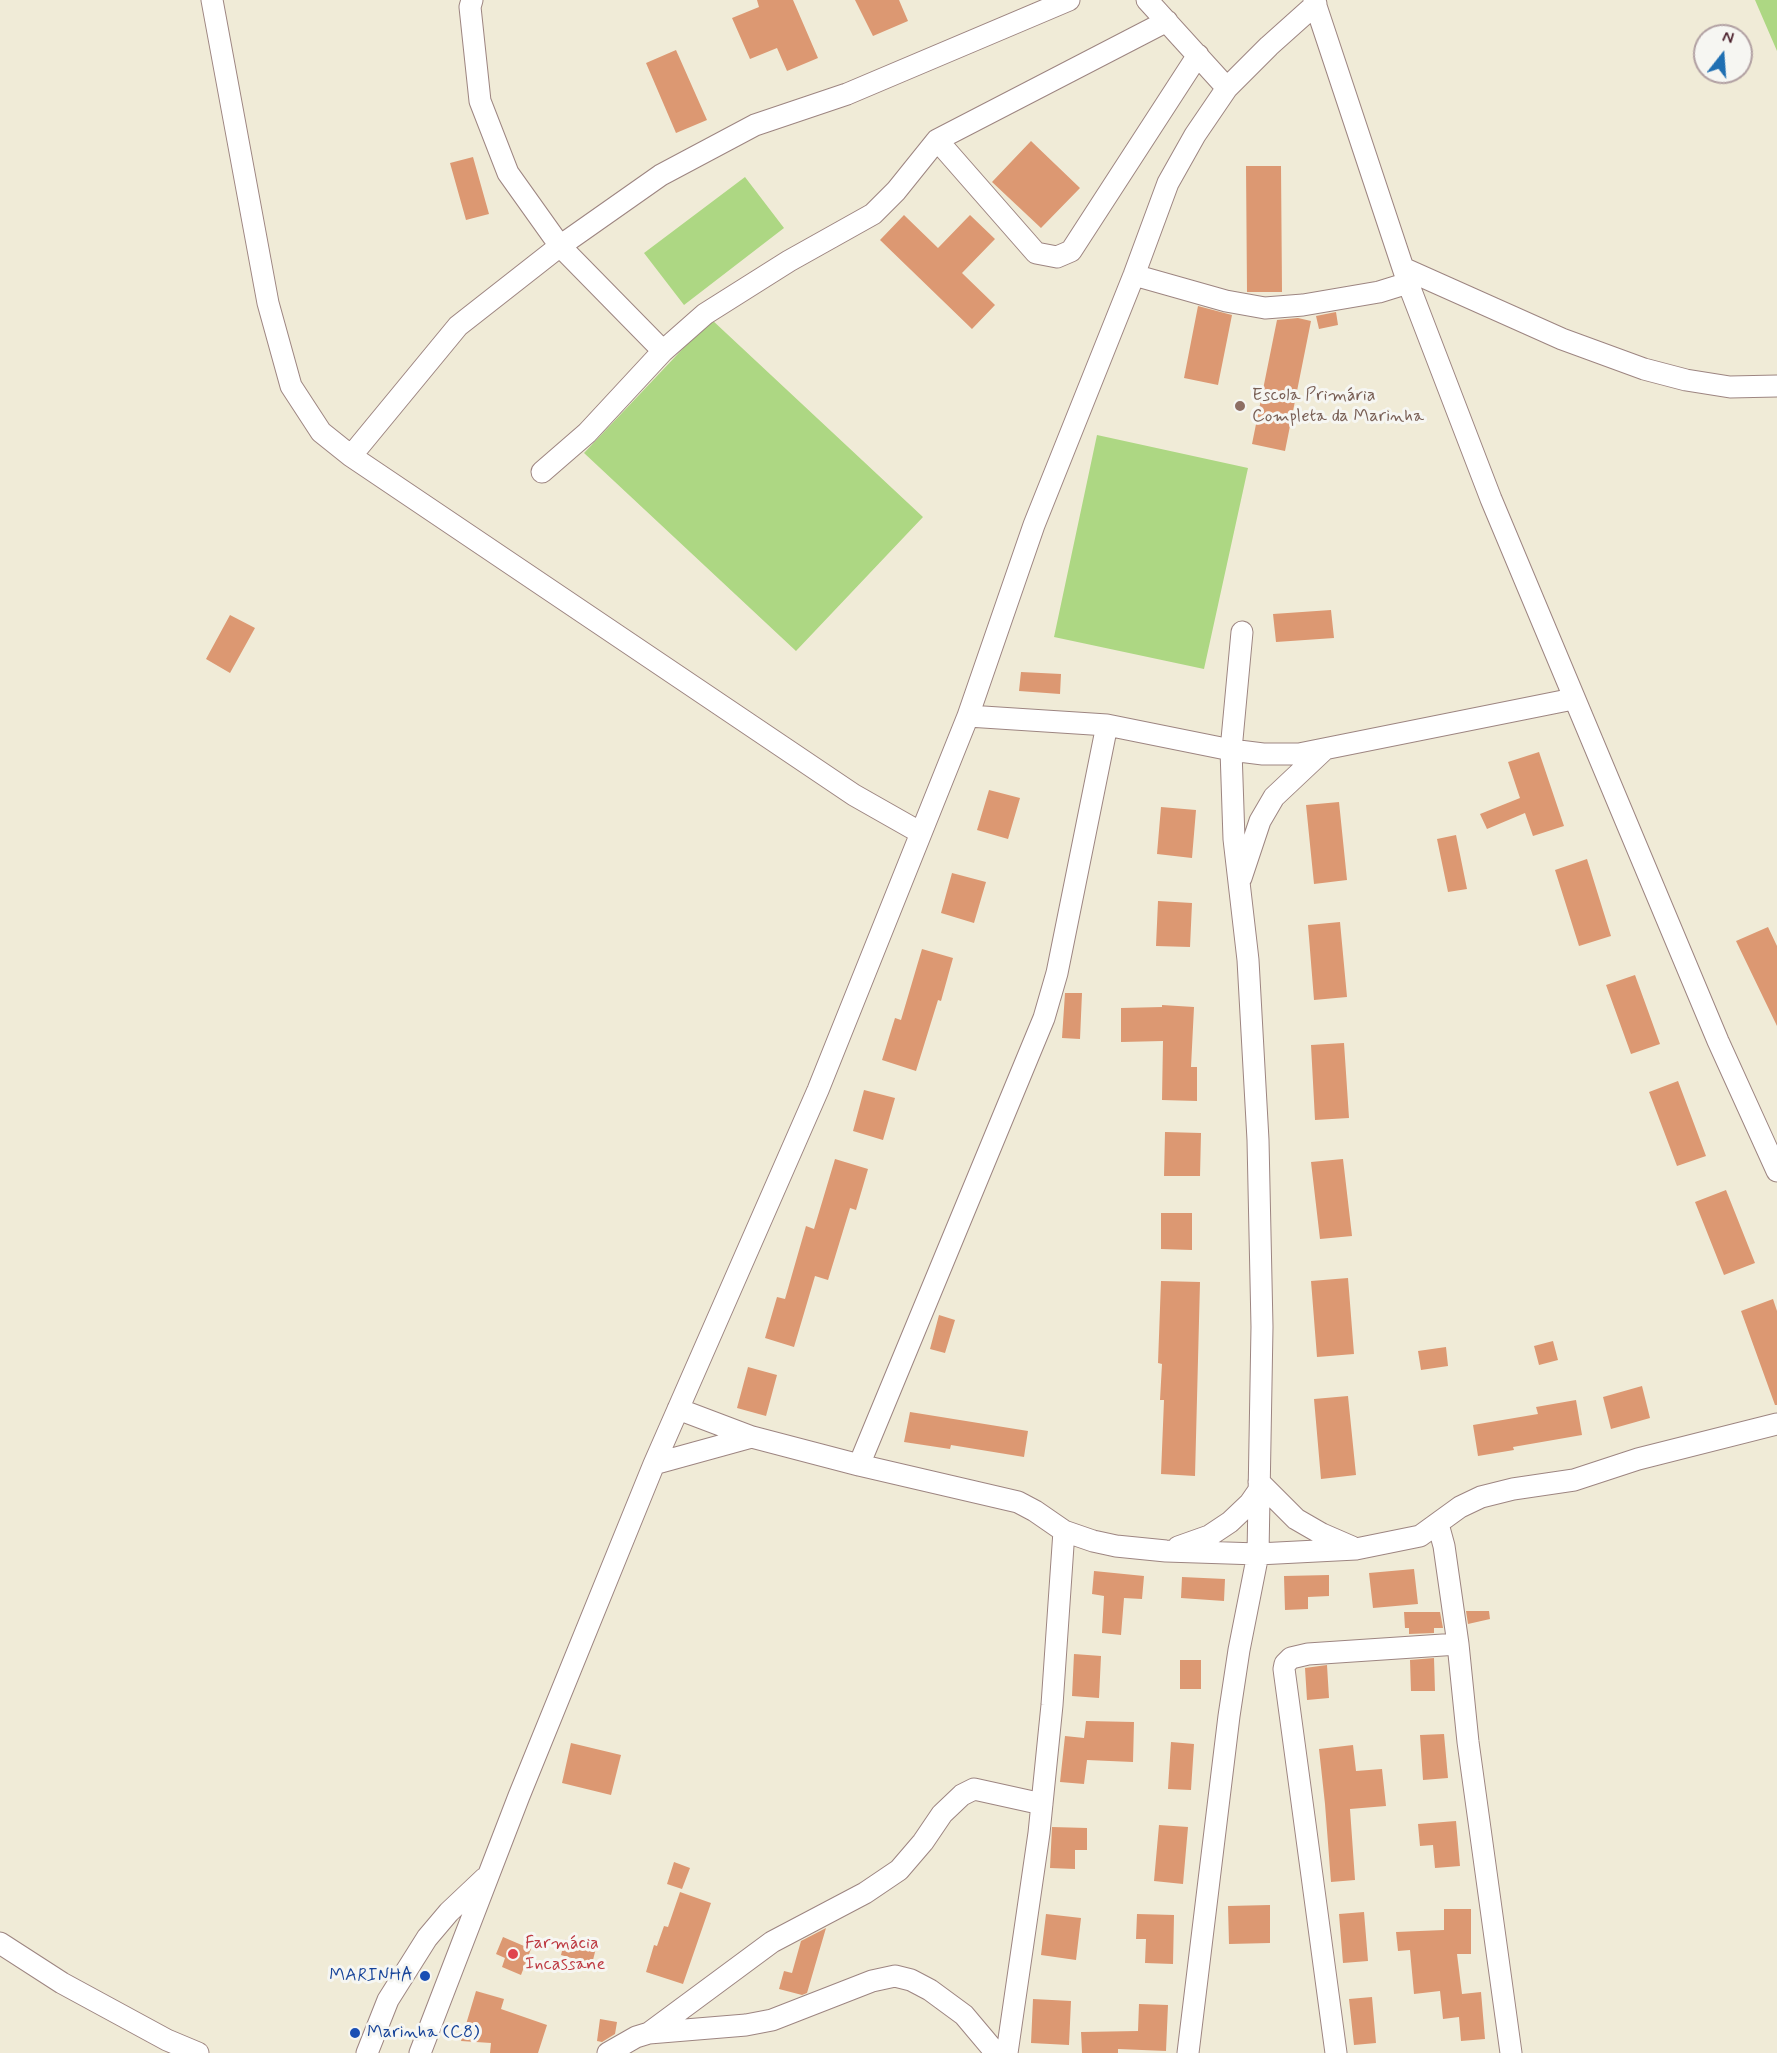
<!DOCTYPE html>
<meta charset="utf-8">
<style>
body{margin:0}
#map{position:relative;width:1777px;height:2053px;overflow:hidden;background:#f0ebd7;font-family:Mynerve,sans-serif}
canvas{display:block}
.north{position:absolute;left:1693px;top:24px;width:60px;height:60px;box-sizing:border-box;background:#f6f6f2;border:2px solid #b1a0a2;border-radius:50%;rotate:17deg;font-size:16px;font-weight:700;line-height:24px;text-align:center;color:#4a1f2b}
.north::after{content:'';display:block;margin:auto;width:21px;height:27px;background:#1f6fb2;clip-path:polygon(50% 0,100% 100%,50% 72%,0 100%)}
</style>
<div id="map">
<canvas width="1777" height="2053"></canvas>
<div class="north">N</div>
</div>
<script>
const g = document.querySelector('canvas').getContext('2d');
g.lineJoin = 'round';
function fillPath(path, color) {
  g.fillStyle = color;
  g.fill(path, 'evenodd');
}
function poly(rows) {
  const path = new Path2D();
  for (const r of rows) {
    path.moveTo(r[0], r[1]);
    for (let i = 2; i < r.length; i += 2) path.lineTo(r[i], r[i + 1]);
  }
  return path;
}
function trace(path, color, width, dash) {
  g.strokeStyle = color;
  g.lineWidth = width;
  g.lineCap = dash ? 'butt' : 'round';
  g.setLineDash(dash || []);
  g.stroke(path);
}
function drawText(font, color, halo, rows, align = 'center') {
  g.font = font + ' Mynerve,sans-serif';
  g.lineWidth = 6;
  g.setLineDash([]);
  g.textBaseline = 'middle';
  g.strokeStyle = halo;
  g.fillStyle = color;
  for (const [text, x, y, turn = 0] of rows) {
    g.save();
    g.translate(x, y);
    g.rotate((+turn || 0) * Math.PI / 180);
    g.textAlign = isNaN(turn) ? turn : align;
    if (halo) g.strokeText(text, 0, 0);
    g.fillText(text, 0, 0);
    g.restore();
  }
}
fillPath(poly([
 [1755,0,1777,0,1777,51,1758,7],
 [745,177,784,228,684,305,644,253],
 [711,319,923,517,796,651,584,453],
 [1097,435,1248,468,1204,669,1054,637]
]), '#add783');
fillPath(poly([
 [757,0,793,0,818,58,787,71,777,48,750,59,732,18,759,7],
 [855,0,899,0,908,21,873,36],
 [676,50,707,120,676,133,646,63],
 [1031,141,1080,188,1041,228,992,182],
 [473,157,489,214,466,220,450,163],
 [1246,166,1281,166,1282,292,1247,292],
 [904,215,938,248,970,215,995,239,962,273,995,305,972,329,880,240],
 [1198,306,1232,315,1218,385,1184,378],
 [1336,312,1338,325,1319,329,1316,316],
 [1298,318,1311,321,1285,451,1252,444,1277,320],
 [1331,610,1334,638,1276,642,1273,614],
 [230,615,255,628,230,673,206,659],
 [1021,672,1061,674,1060,694,1019,691],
 [1539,752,1564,826,1533,836,1525,813,1487,829,1480,814,1520,798,1508,762],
 [989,790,1020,798,1008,839,977,830],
 [1339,802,1347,880,1314,884,1306,805],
 [1161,807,1196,810,1192,858,1157,854],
 [1456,835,1467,889,1448,892,1437,839],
 [1587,859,1611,936,1579,946,1555,870],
 [952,873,986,882,974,923,941,913],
 [1158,901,1192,903,1190,947,1156,946],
 [1340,922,1347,997,1314,1000,1308,925],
 [1768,927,1777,946,1777,1026,1736,941],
 [922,949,953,958,941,1001,938,1000,916,1071,882,1060,895,1018,901,1020],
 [1635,975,1660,1044,1631,1054,1606,985],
 [1065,993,1082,993,1080,1039,1062,1038],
 [1162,1005,1194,1007,1191,1067,1197,1067,1197,1101,1162,1100,1163,1041,1121,1042,1121,1008,1162,1007],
 [1344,1043,1349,1118,1315,1120,1311,1045],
 [1678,1081,1706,1156,1677,1166,1649,1092],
 [864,1090,895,1098,883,1140,853,1131],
 [1165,1132,1201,1133,1200,1176,1164,1176],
 [835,1159,868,1169,856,1210,850,1208,828,1280,815,1276,794,1347,765,1338,777,1297,785,1299,806,1226,814,1229],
 [1343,1159,1352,1236,1320,1239,1311,1162],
 [1726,1190,1755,1263,1724,1275,1695,1202],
 [1161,1213,1192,1213,1192,1250,1161,1249],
 [1348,1278,1354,1354,1317,1357,1311,1281],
 [1161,1281,1200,1282,1195,1476,1161,1474,1164,1400,1160,1400,1162,1364,1158,1363],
 [1773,1299,1777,1311,1777,1405,1775,1405,1741,1311],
 [939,1315,955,1320,945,1353,930,1349],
 [1553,1341,1558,1360,1539,1365,1534,1346],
 [1446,1347,1448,1366,1421,1370,1418,1351],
 [748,1367,777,1375,766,1416,737,1408],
 [1642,1386,1650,1418,1611,1429,1603,1397],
 [1348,1396,1356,1475,1321,1479,1314,1399],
 [1576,1400,1582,1435,1513,1447,1514,1450,1478,1456,1473,1425,1538,1414,1536,1407],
 [910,1412,1028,1431,1024,1457,951,1445,950,1449,904,1442],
 [1414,1569,1418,1604,1373,1608,1369,1573],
 [1094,1571,1144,1576,1142,1599,1124,1598,1121,1635,1102,1633,1104,1596,1092,1594],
 [1329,1575,1329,1596,1308,1597,1308,1609,1285,1610,1284,1576],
 [1182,1577,1225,1579,1224,1601,1181,1598],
 [1466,1611,1489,1611,1490,1619,1468,1624],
 [1404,1612,1440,1612,1443,1628,1434,1628,1434,1633,1409,1634,1409,1628,1405,1628],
 [1074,1654,1101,1656,1099,1698,1072,1696],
 [1434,1658,1435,1691,1411,1691,1410,1660],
 [1180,1660,1201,1660,1201,1689,1180,1689],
 [1327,1665,1329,1698,1307,1700,1305,1668],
 [1086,1721,1134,1722,1133,1762,1087,1760,1084,1784,1060,1782,1065,1736,1084,1738],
 [1444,1734,1448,1778,1423,1780,1420,1735],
 [1171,1742,1194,1744,1191,1790,1168,1789],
 [571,1743,621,1755,611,1795,562,1783],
 [1353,1745,1356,1771,1382,1769,1386,1806,1350,1809,1355,1880,1331,1882,1325,1804,1319,1749],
 [1456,1821,1460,1866,1435,1868,1433,1845,1420,1846,1418,1824],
 [1159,1825,1188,1827,1183,1884,1154,1881],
 [1052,1827,1087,1828,1087,1850,1075,1850,1075,1869,1050,1868],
 [674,1862,690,1868,682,1889,667,1884],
 [680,1892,711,1903,683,1984,646,1972,654,1945,657,1946,664,1926,668,1927],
 [1270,1905,1270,1943,1229,1944,1228,1906],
 [1444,1909,1471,1909,1471,1954,1457,1954,1462,1994,1481,1992,1485,2039,1461,2041,1459,2017,1443,2019,1440,1991,1414,1994,1410,1950,1398,1951,1396,1932,1444,1930],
 [1364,1912,1368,1961,1343,1963,1339,1914],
 [1046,1914,1081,1918,1076,1960,1041,1955],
 [1137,1914,1174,1915,1173,1964,1145,1963,1146,1939,1136,1939],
 [826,1928,807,1993,802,1995,779,1989,784,1971,792,1973,801,1941],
 [503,1937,531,1949,521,1975,502,1967,505,1958,496,1954],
 [565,1939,596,1948,592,1964,561,1955],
 [476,1991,504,1999,501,2009,547,2025,538,2053,490,2053,491,2043,461,2041],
 [1372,1997,1376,2043,1354,2045,1349,1999],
 [1033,1999,1071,2001,1069,2045,1031,2043],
 [1139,2004,1168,2005,1166,2051,1118,2049,1118,2053,1082,2053,1081,2032,1138,2031],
 [600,2019,617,2022,615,2034,602,2042,597,2041]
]), '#dc9872');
const minor = poly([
 [212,0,268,303,291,386,321,432,351,456,854,795,921,833],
 [472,0,470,7,480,101,508,173,560,246,663,351],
 [1147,0,1227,88],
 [1314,0,1408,283,1491,499,1718,1041,1777,1171],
 [937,140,1036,253,1057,257,1071,251,1198,55],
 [1403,268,1562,339,1644,369,1686,380,1730,387,1777,386],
 [1134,275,1226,301,1265,308,1303,305,1379,292,1408,283],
 [351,456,458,326,560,246,661,175,755,125,847,94,1069,0],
 [542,472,587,433,663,351,705,314,789,261,873,214,896,191,937,140,1167,21],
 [968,716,1107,725,1231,750,1263,754,1299,754,1573,699],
 [1241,878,1260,821,1274,797,1325,749],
 [678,1409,752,1437,859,1465,1018,1502,1035,1511,1064,1531,1093,1541,1116,1546,1166,1551,1258,1554,1356,1549,1420,1536,1460,1507,1481,1497,1513,1489,1574,1480,1638,1459,1777,1424],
 [654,1464,752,1437],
 [859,1465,1044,1018,1057,973,1107,725],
 [1259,1482,1296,1519,1322,1534,1352,1547],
 [1438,1524,1444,1546,1458,1644,1468,1742,1511,2053],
 [1178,1547,1209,1536,1230,1522,1250,1503,1259,1490],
 [0,1943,62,1983,167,2040,198,2053],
 [649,2033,772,1942,865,1893,899,1870,923,1842,942,1814,962,1795,974,1789,1042,1804],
 [367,2053,388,2000,427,1938,449,1912,485,1878],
 [420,2053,519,1796,654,1464,818,1090,968,716,1034,525,1134,275,1168,183,1195,135,1227,88,1269,46,1316,4],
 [608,2053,636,2037,649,2033,746,2025,772,2020,872,1981,895,1976,911,1980,930,1990,964,2015,996,2053],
 [1007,2053,1039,1833,1052,1705,1064,1531],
 [1188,2053,1229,1716,1239,1650,1258,1554,1262,1327,1258,1140,1248,960,1234,839,1231,750,1242,632],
 [1336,2053,1284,1669,1285,1664,1291,1658,1308,1654,1458,1644]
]);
trace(minor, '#9d8581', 23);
trace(minor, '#fff', 21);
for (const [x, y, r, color] of [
 [1240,406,6,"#8d6e63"],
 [513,1954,6,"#e0444e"],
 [425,1976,6,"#1a4fb4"],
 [355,2033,6,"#1a4fb4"]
]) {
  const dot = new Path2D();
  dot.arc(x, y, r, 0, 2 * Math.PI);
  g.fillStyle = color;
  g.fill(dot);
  trace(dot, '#f6f6f2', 2);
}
drawText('18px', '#785e54', '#f6f6f2', [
 ["Escola Primária",1252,396],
 ["Completa da Marinha",1252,417]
], 'left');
drawText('18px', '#be3a42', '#f6f6f2', [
 ["Farmácia",525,1944],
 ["Incassane",525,1965]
], 'left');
drawText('18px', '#164399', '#f6f6f2', [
 ["MARINHA",413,1976],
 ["Marinha (C8)",367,2033,"left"]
], 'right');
</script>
